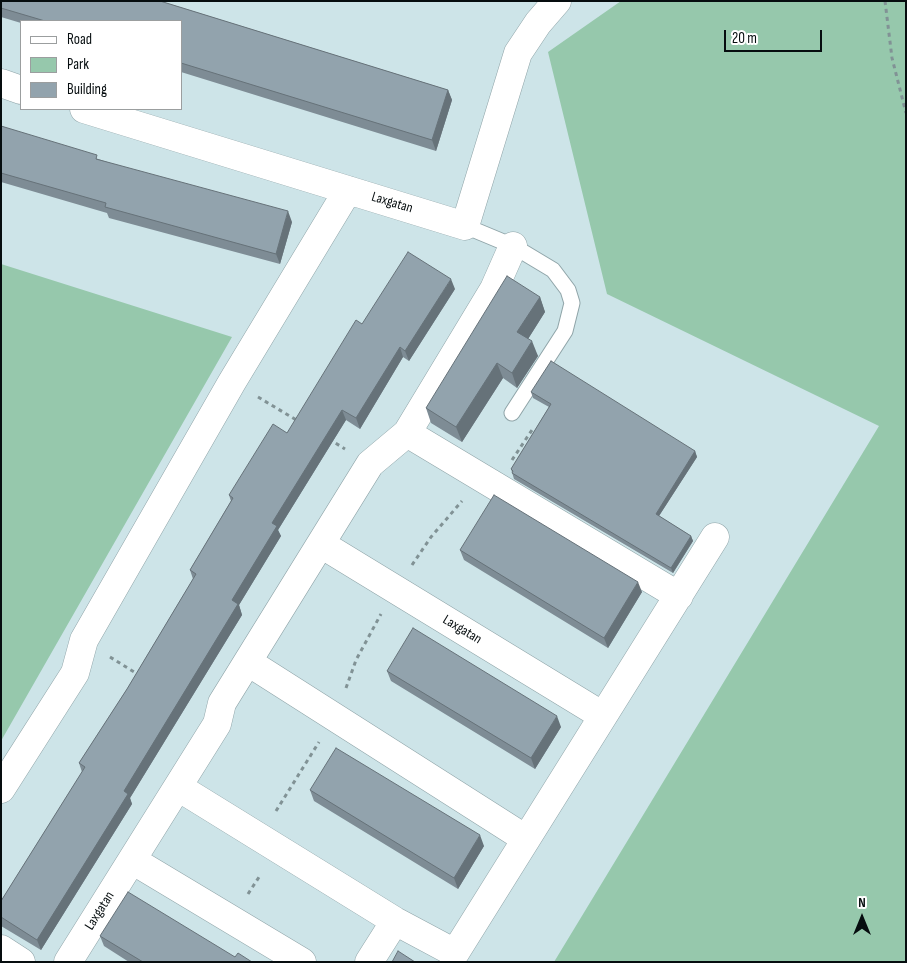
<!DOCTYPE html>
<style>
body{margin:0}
#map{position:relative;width:907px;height:963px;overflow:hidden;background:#cde4e8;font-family:"Sofia Sans Condensed",sans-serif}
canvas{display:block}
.frame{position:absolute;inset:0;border:2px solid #060d0f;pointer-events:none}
.legend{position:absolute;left:20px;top:20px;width:162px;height:90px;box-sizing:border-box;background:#fff;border:1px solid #9b9e9f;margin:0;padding:6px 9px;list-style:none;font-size:15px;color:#060d0f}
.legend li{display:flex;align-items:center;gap:10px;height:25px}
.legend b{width:25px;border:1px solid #9b9e9f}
.north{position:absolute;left:837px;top:893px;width:50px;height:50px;-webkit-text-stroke:4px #fff;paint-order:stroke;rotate:0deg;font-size:14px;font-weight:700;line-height:20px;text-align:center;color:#060d0f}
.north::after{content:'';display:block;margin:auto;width:18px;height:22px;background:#060d0f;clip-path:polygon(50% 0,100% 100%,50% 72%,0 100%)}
.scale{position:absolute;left:724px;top:30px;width:98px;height:22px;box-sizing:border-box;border:2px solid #060d0f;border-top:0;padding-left:6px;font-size:15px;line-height:18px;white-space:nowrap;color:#060d0f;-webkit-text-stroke:4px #fff;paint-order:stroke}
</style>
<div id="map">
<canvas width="907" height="963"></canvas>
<div class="frame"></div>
<ul class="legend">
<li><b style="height:6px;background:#fff"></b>Road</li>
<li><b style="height:14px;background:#96c8ac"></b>Park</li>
<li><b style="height:14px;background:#92a3ad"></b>Building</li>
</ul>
<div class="north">N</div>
<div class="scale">20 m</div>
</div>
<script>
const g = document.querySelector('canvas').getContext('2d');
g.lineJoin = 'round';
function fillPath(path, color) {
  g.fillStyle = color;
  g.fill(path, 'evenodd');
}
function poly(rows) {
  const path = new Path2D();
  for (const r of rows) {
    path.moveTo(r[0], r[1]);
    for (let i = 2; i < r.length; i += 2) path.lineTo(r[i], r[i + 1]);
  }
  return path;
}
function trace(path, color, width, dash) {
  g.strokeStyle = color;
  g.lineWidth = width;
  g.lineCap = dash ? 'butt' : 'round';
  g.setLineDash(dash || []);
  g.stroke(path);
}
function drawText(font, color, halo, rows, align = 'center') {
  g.font = font + ' "Sofia Sans Condensed",sans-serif';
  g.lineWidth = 4.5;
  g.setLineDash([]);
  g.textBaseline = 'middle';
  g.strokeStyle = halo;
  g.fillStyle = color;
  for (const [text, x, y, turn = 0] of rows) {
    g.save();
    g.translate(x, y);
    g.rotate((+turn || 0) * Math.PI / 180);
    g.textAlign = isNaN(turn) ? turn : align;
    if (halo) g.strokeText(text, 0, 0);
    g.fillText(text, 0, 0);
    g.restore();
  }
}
fillPath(poly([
 [621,1,906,1,906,962,554,962,879,426,607,294,548,52],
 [1,264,232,337,1,741]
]), '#96c8ac');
const service = poly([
 [465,226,513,246,553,270,568,290,572,303,565,331,512,413]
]);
const minor = poly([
 [1,83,21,90],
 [84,109,465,226,518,53,538,23,557,1],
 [407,433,679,596],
 [321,544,603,716],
 [248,662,526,839],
 [178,787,395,921,455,953,715,537],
 [1,789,75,673,84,640,232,382,348,190],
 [132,860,302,962],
 [1,949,21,962],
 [68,962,217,724,222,703,370,464,407,433,494,289,513,246],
 [369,962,395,921]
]);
trace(service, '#8fa4a8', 17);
trace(minor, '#8fa4a8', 29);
trace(poly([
 [885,1,892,58,906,113],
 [258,397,298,421],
 [329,439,345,449],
 [512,460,532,430],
 [412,565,431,537,462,501],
 [110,657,139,675],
 [346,688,356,660,381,614],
 [276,811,319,742],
 [248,894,261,874]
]), '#819295', 3, [4, 4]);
trace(service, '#fff', 15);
trace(minor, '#fff', 28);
fillPath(poly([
 [1,1,160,1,448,90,452,100,436,151,181,72,181,21,21,21,21,23,1,17],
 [1,126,98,159,292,222,280,264,109,218,107,213,1,182],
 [455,289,409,361,403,357,360,429,346,420,278,530,281,536,239,605,242,615,130,798,132,804,41,950,1,926,1,901,82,772,79,763,127,689,193,579,190,570,231,501,229,495,287,433,362,324],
 [540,297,545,312,528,339,538,356,517,388,503,378,462,442,431,423,426,408],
 [531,392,695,451,697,457,659,516,691,536,693,541,673,573,514,479,511,469,549,407,533,398],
 [460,550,642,592,608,648,464,560],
 [387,671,561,727,535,769,391,681],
 [310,790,484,846,458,889,314,801],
 [100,936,235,957,252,962,129,962,104,946]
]), '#7e8c95');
fillPath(poly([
 [448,90,452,100,436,151,432,140],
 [288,211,292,222,280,264,276,254],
 [451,279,455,289,409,361,405,351],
 [540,297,545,312,523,347,517,332],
 [532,341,538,356,517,388,512,373],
 [400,347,403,357,360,429,356,418],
 [497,363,503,378,462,442,456,427],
 [342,410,346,420,278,530,281,536,239,605,242,615,130,798,132,804,41,950,37,940,124,791,232,600,272,523],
 [695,451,697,457,657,519,656,514],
 [691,536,693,541,673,573,671,568],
 [638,582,642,592,608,648,604,638],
 [557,716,561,727,535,769,531,758],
 [480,835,484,846,458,889,454,878]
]), '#667279');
const building = poly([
 [1,1,160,1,448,90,432,140,181,63,181,21,45,21,1,8,1,1],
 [1,126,97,155,96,159,288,211,276,254,105,207,106,203,1,173,1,126],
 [408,252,451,279,405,351,400,347,356,418,342,410,272,523,277,526,232,600,238,604,124,791,128,794,37,940,1,917,1,901,85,767,79,763,127,689,196,574,190,570,233,498,229,495,273,424,287,433,356,320,362,324,408,252],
 [507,276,540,297,517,332,532,341,512,373,497,363,456,427,426,408,507,276],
 [551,361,695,451,656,514,691,536,671,568,512,473,513,471,511,469,551,404,531,392,551,361],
 [494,495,638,582,604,638,460,550,494,495],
 [413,628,557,716,531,758,387,671,413,628],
 [336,748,480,835,454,878,310,790,336,748],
 [128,892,235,957,238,953,252,962,143,962,100,936,128,892],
 [398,951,415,962,392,962,398,951]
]);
fillPath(building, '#92a3ad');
trace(building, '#667279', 1);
drawText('14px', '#060d0f', '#fff', [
 ["Laxgatan",392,203,17],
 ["Laxgatan",462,630,31],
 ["Laxgatan",100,911,-58]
]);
</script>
